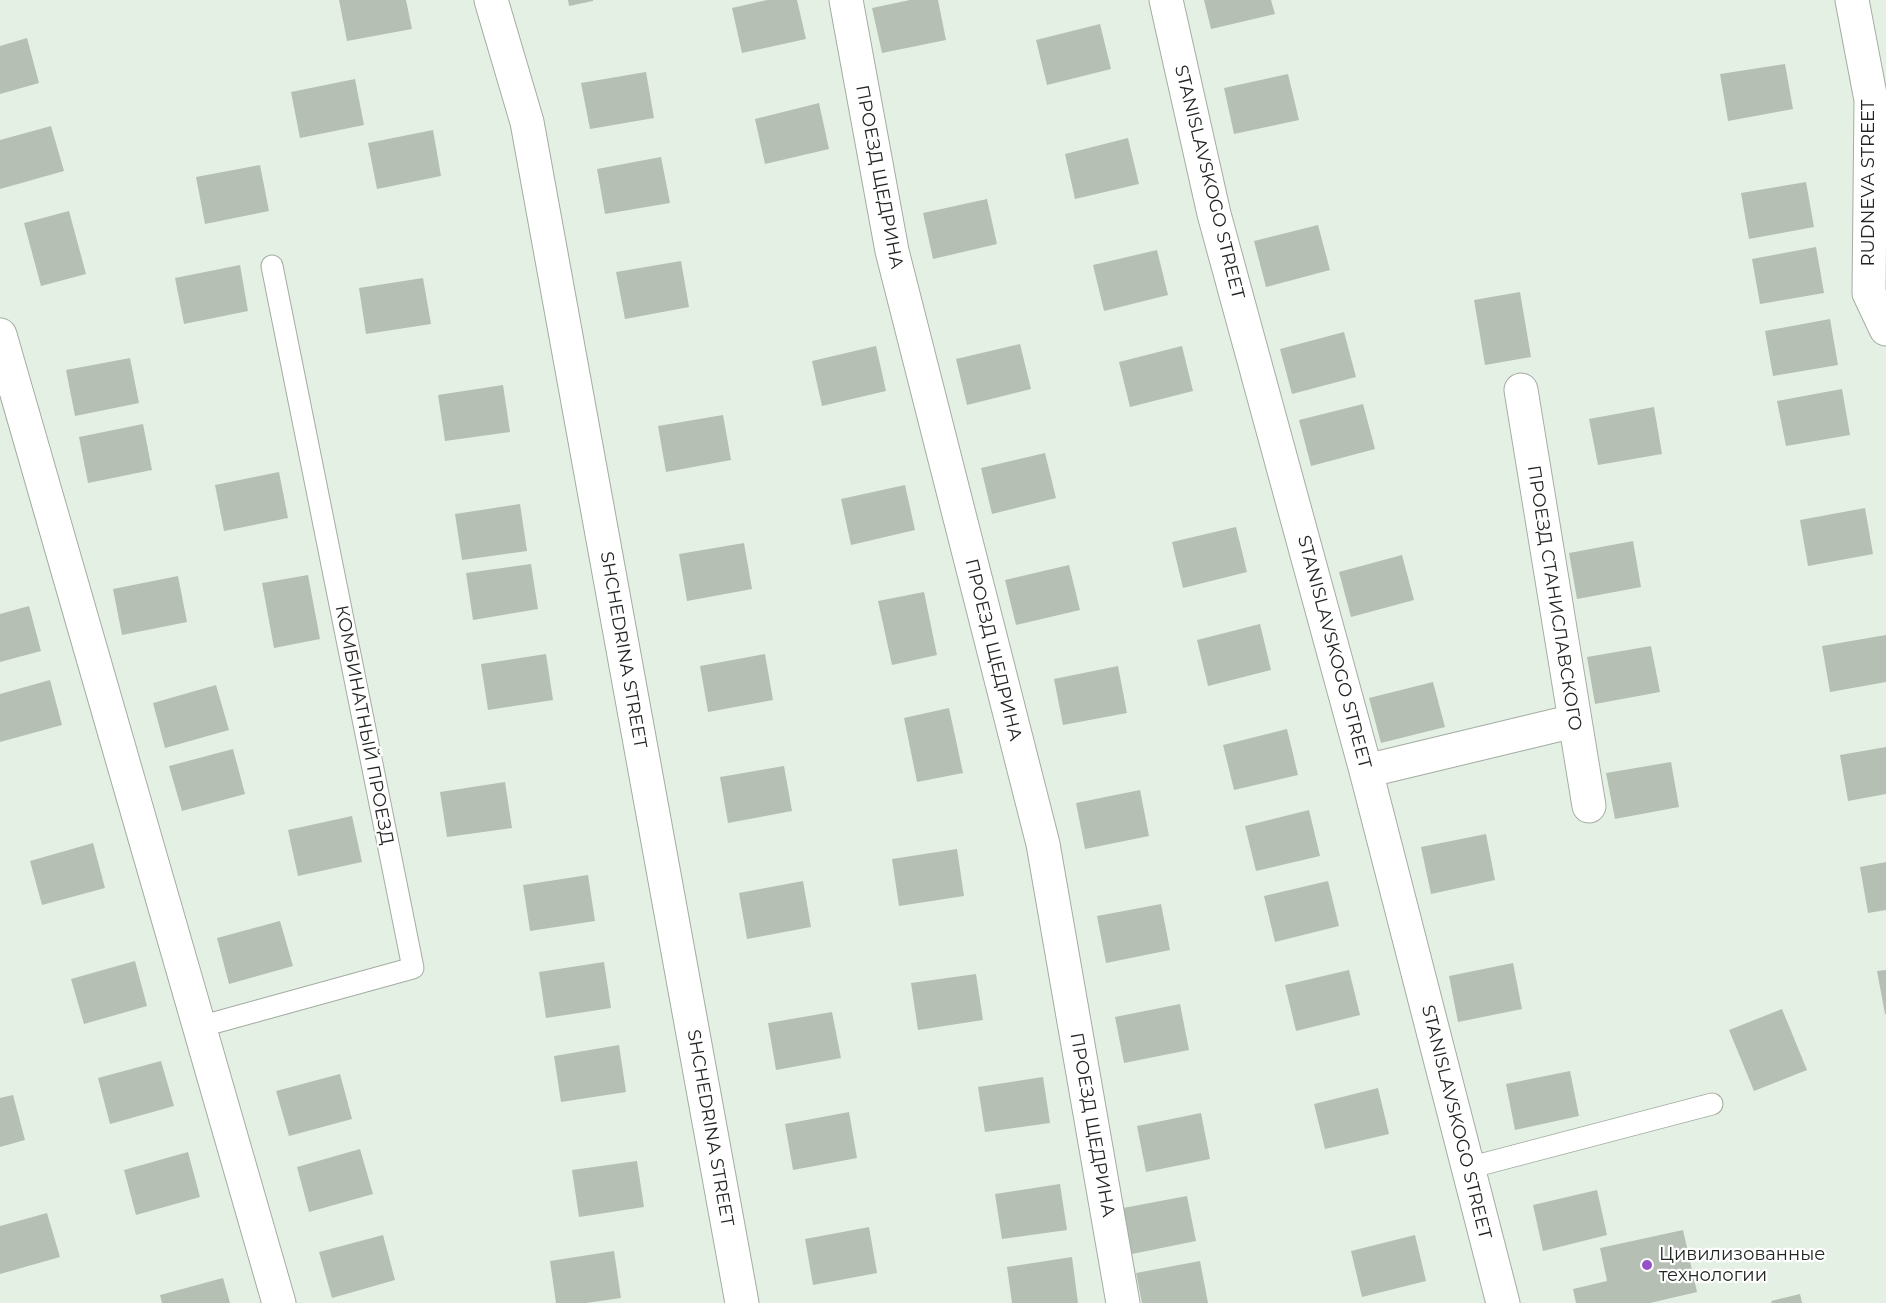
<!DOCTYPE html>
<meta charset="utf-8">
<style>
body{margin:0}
canvas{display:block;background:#e5f0e4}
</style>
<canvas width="1886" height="1303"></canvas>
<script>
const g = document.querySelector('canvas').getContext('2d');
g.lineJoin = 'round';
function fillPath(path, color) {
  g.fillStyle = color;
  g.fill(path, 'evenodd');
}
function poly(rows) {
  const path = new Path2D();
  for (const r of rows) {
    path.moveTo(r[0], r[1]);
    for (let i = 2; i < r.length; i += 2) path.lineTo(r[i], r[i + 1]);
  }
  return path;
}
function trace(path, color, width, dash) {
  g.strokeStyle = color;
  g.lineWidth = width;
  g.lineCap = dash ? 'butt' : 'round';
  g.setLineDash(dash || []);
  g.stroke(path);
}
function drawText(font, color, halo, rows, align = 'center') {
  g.font = font + ' Montserrat,sans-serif';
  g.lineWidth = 4.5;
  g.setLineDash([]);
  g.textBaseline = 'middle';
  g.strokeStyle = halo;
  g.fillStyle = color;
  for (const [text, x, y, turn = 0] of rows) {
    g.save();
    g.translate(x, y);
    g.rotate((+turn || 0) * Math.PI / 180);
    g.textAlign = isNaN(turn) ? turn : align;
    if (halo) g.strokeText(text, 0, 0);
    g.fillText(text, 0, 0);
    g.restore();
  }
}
fillPath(poly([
 [339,0,406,0,412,29,347,41],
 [568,0,593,0,593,1,569,6],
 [767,0,797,0,806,39,742,53,732,8],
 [910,0,938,0,946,40,882,53,872,8],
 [1204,0,1271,0,1275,14,1211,29],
 [1100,24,1111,69,1047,85,1036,40],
 [27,38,39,83,0,94,0,46],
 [1785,64,1793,109,1728,121,1720,74],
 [646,72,654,118,590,129,581,83],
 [1288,74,1299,120,1234,134,1224,88],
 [355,79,364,125,300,138,291,92],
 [819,103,829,149,765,164,755,119],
 [51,126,64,171,0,189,0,140],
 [433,130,441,176,377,189,368,143],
 [1128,138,1139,184,1075,199,1065,154],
 [661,157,670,203,605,214,597,169],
 [260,165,269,211,205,224,196,177],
 [1806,182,1814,227,1749,239,1741,193],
 [987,199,997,244,933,259,923,213],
 [69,211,86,274,41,286,24,223],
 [1318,225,1330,270,1266,287,1254,241],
 [1816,247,1824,293,1760,304,1752,259],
 [1157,250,1168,295,1104,311,1093,265],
 [681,261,689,307,625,319,616,272],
 [240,265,248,311,184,324,175,278],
 [423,278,431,324,366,334,359,288],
 [1520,292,1531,357,1485,365,1474,300],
 [1830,319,1838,365,1773,376,1765,331],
 [1344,332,1356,377,1292,394,1280,349],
 [1020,344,1031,389,967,405,956,359],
 [876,346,886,391,822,406,812,361],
 [1182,346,1193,391,1130,407,1119,362],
 [130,358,139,403,75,416,66,370],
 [503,385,510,432,445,441,438,395],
 [1842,389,1850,435,1786,446,1777,401],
 [1363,404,1375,449,1311,466,1299,420],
 [1654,407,1662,454,1598,465,1589,419],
 [723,415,731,460,666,472,658,426],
 [143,424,152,470,88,483,79,437],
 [1045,453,1056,498,992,514,981,468],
 [279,472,288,518,224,531,215,485],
 [905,485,915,530,851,545,841,499],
 [520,504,527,551,462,560,455,514],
 [1865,508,1873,554,1808,566,1800,520],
 [1236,527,1247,572,1183,588,1172,542],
 [1633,541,1641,587,1577,599,1569,553],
 [744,543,752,589,687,601,679,554],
 [1402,555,1414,600,1351,617,1339,572],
 [531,564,538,609,473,620,466,573],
 [1069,565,1080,610,1016,625,1005,580],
 [308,575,320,639,274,648,262,583],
 [178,576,187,622,122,635,113,589],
 [924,592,937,655,892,665,878,601],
 [29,606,41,651,0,662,0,614],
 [1260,624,1271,670,1208,686,1197,640],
 [1886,635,1886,682,1830,692,1822,646],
 [1651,646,1660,692,1595,704,1587,657],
 [546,654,553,700,488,710,481,664],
 [765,654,773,700,708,712,700,666],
 [1118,666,1127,713,1063,725,1054,679],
 [50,680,62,725,0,742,0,694],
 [1433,682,1445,727,1381,743,1369,698],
 [216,685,229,730,165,748,153,703],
 [949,708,963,773,917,782,904,718],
 [1287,729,1298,775,1234,790,1223,745],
 [1886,747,1886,794,1848,801,1840,755],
 [233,749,245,794,182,811,169,766],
 [1671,762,1679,807,1615,819,1606,773],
 [784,766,792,811,728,823,720,777],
 [505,782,512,828,447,837,440,792],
 [1140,790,1149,836,1085,849,1076,803],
 [1309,810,1320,856,1256,871,1245,826],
 [352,816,362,862,298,876,288,830],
 [1486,834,1495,880,1431,894,1421,847],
 [93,843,105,888,42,905,30,861],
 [957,849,964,896,899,906,892,859],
 [1886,862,1886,910,1868,913,1860,867],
 [588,875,595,921,530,931,523,885],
 [803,881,811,927,747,939,739,893],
 [1328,881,1339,926,1275,942,1264,896],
 [1161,904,1170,950,1106,963,1097,916],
 [280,921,293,966,229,984,217,938],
 [135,961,147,1006,84,1024,71,979],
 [604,962,611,1008,546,1018,539,972],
 [1513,963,1522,1009,1458,1022,1449,976],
 [1349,970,1360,1015,1296,1031,1285,985],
 [1886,970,1886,1014,1885,1014,1877,971],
 [976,974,983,1020,918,1030,911,983],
 [1180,1004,1189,1050,1124,1063,1115,1017],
 [1782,1009,1807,1070,1754,1091,1729,1030],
 [832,1012,841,1058,776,1070,768,1023],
 [619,1045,626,1092,561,1102,554,1056],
 [161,1061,174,1106,110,1124,98,1078],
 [1570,1071,1579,1116,1515,1130,1506,1084],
 [340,1074,352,1119,289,1136,276,1091],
 [1043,1077,1050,1123,985,1132,978,1087],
 [1378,1088,1389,1134,1325,1149,1314,1104],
 [13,1095,25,1140,0,1147,0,1098],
 [849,1112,857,1158,793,1170,785,1124],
 [1201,1113,1210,1159,1146,1172,1137,1126],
 [360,1149,373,1194,309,1212,297,1167],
 [188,1152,200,1197,136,1215,124,1170],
 [637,1161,644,1207,579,1217,572,1170],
 [1060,1184,1067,1230,1002,1239,995,1194],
 [1597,1190,1607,1235,1543,1251,1533,1205],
 [1187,1196,1196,1241,1132,1254,1123,1208],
 [47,1213,60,1257,0,1274,0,1226],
 [869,1227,877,1273,813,1285,805,1239],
 [1683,1230,1697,1292,1650,1303,1576,1303,1573,1289,1607,1281,1600,1248],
 [383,1235,395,1280,332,1298,319,1252],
 [1415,1235,1426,1281,1362,1297,1351,1251],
 [614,1251,621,1298,586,1303,556,1303,550,1261],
 [1072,1257,1078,1303,1012,1303,1007,1267],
 [1200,1261,1208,1303,1142,1303,1136,1273],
 [223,1278,230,1303,162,1303,160,1295],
 [1800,1294,1802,1303,1772,1303,1771,1301]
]), '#b5bfb4');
const lane = poly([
 [199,1027,413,968,272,266],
 [1468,1168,1712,1104]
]);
const street = poly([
 [491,0,527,122,742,1303],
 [846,0,892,251,1043,844,1123,1303],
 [1166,0,1214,214,1366,771,1503,1303],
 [1852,0,1871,100,1869,293,1886,329],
 [0,335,279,1303],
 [1521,390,1589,806],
 [1366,771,1574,721]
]);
trace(lane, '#a3ada2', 23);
trace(street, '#a3ada2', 35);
trace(lane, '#fff', 21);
trace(street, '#fff', 33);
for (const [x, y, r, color] of [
 [1647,1265,6,"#9653c8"]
]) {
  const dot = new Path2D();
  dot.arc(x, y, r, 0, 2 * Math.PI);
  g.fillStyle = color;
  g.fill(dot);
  trace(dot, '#fff', 2);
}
drawText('18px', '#222622', '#fff', [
 ["ПРОЕЗД ЩЕДРИНА",879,177,79],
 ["STANISLAVSKOGO STREET",1209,182,76],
 ["RUDNEVA STREET",1869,183,-90],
 ["ПРОЕЗД СТАНИСЛАВСКОГО",1554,598,81],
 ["SHCHEDRINA STREET",623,650,80],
 ["ПРОЕЗД ЩЕДРИНА",993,650,76],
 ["STANISLAVSKOGO STREET",1334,652,75],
 ["КОМБИНАТНЫЙ ПРОЕЗД",364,725,79],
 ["STANISLAVSKOGO STREET",1456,1122,76],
 ["ПРОЕЗД ЩЕДРИНА",1092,1125,80],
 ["SHCHEDRINA STREET",710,1128,80]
]);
drawText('18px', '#222622', '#fff', [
 ["Цивилизованные",1659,1255],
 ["технологии",1659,1276]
], 'left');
</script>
